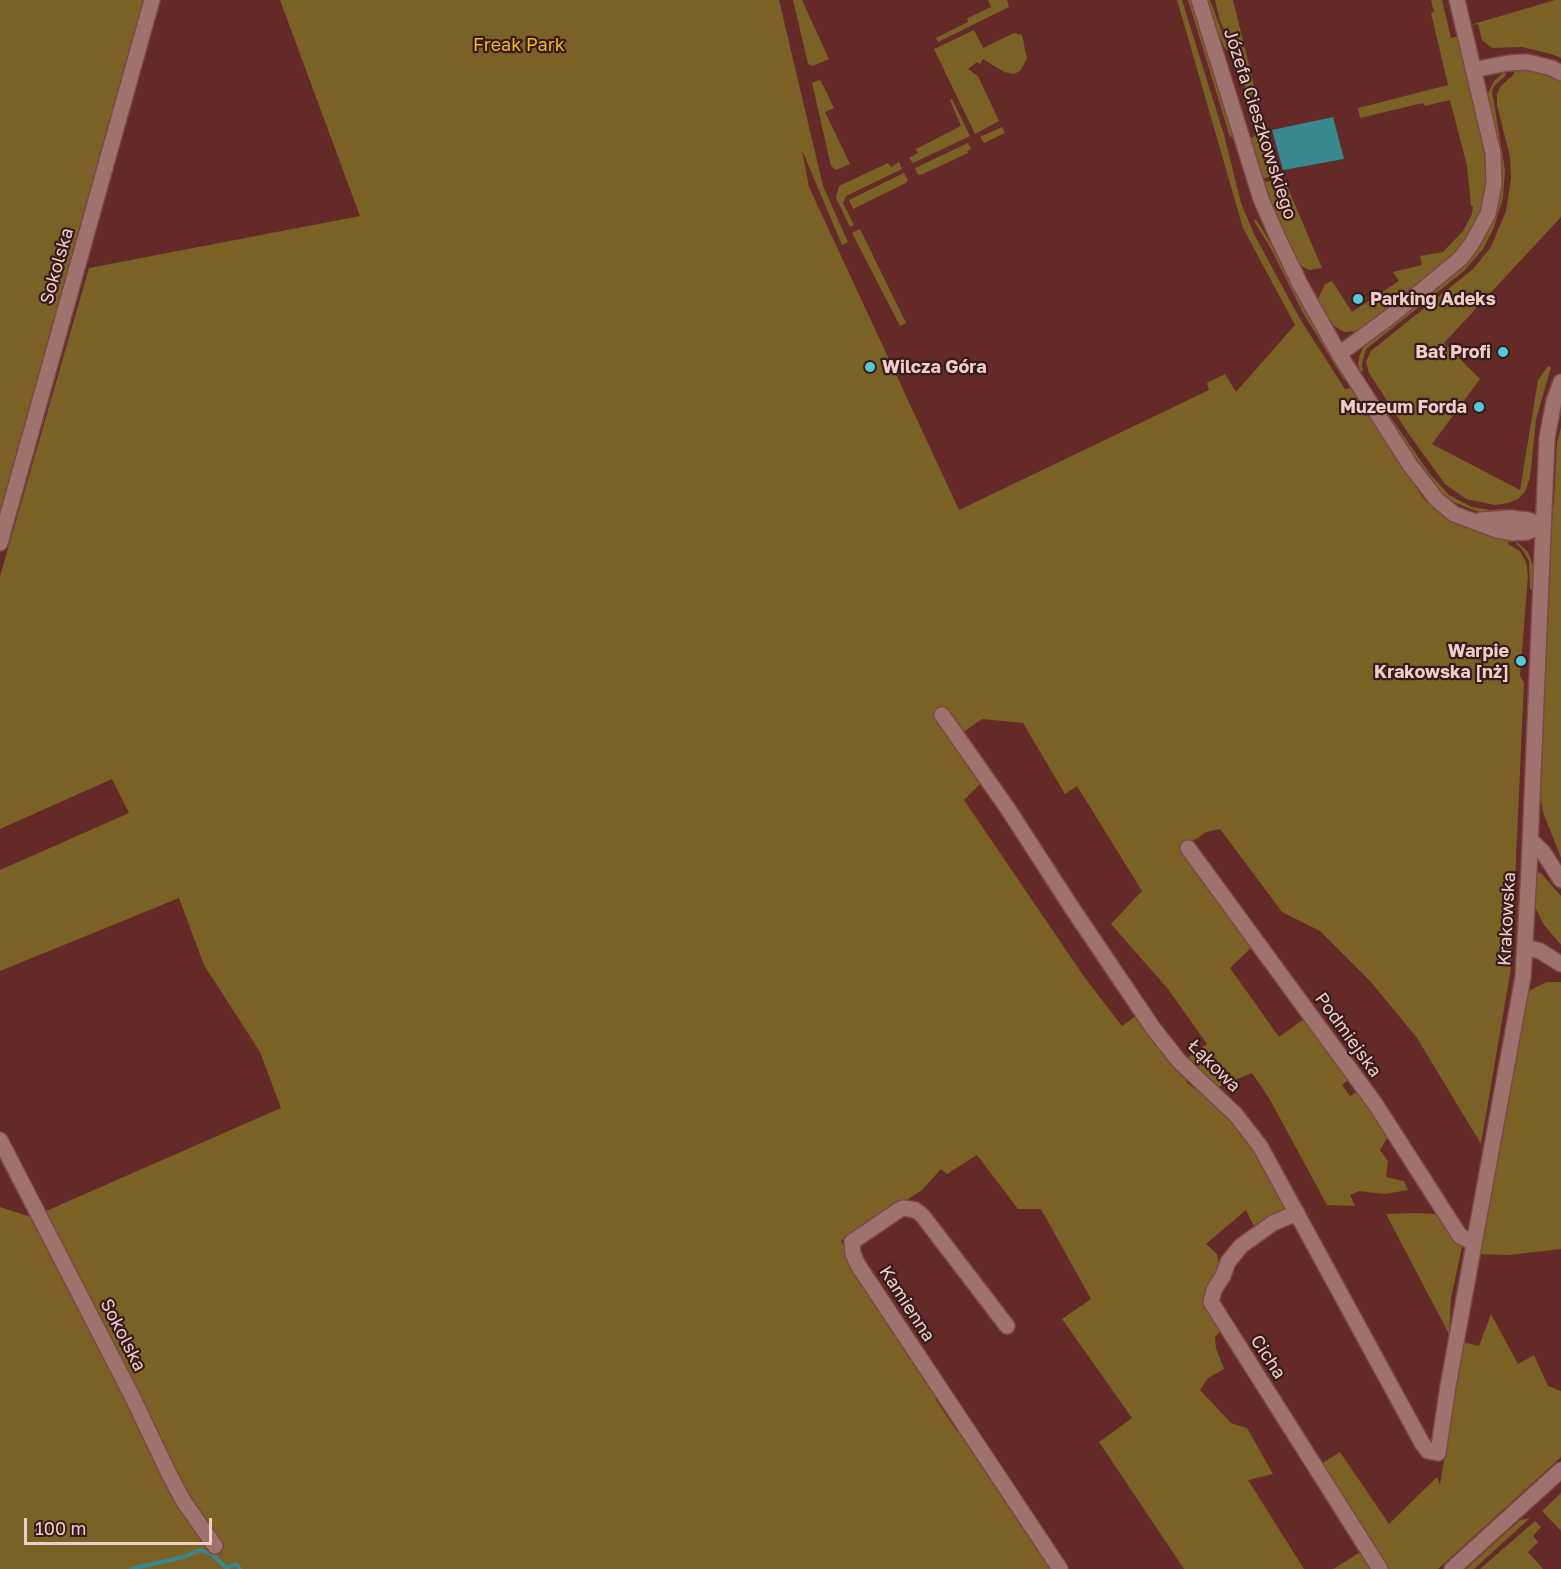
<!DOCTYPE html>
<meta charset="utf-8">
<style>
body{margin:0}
#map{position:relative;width:1561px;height:1569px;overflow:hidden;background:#632a27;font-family:"Golos Text",sans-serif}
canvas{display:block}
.scale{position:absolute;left:24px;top:1518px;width:188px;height:27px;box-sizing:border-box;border:3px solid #f1cdc9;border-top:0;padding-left:8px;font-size:18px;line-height:21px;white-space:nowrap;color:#f1cdc9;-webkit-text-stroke:4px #371c1b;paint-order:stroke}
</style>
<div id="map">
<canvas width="1561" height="1569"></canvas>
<div class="scale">100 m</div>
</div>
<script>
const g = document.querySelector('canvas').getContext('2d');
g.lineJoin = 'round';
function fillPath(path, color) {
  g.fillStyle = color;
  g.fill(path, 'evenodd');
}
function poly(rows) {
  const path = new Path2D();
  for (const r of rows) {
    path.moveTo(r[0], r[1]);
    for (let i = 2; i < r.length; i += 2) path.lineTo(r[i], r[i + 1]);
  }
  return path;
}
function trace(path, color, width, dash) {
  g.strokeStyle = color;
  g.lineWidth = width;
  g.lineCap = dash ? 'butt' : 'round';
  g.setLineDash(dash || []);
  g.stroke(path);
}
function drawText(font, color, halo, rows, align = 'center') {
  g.font = font + ' "Golos Text",sans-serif';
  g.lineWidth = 4.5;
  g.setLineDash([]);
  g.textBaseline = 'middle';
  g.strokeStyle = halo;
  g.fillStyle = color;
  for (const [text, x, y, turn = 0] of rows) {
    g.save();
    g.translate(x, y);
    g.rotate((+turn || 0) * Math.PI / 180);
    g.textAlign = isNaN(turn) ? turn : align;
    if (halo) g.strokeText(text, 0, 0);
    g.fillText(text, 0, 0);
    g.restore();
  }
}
fillPath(poly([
 [0,0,145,0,0,520],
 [280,0,779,0,823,186,848,242,842,245,802,150,809,187,959,510,1209,390,1207,383,1225,374,1236,392,1295,325,1243,228,1177,0,1182,0,1224,135,1241,203,1254,234,1300,319,1345,389,1353,388,1423,498,1434,509,1455,523,1510,537,1508,544,1520,551,1526,562,1528,576,1520,676,1524,683,1511,968,1481,1144,1417,1038,1371,982,1320,931,1282,912,1220,829,1206,832,1183,848,1253,946,1230,968,1279,1037,1304,1019,1352,1077,1342,1085,1350,1096,1360,1090,1389,1135,1380,1150,1388,1161,1386,1177,1404,1181,1408,1190,1385,1194,1359,1191,1350,1195,1355,1206,1327,1205,1269,1098,1252,1073,1213,1089,1185,1060,1207,1044,1168,989,1111,924,1142,891,1077,786,1065,794,1023,723,982,719,956,737,985,779,964,800,1085,978,1122,1026,1136,1016,1184,1071,1187,1083,1231,1114,1243,1128,1288,1208,1254,1226,1246,1210,1206,1244,1217,1254,1221,1274,1209,1289,1222,1329,1215,1337,1216,1348,1224,1369,1208,1378,1200,1390,1231,1423,1247,1428,1273,1474,1248,1480,1304,1569,1184,1569,1099,1442,1132,1418,1062,1319,1091,1299,1041,1209,1018,1209,977,1155,947,1174,941,1169,922,1190,863,1229,841,1241,854,1268,935,1394,936,1400,956,1430,963,1435,1054,1569,0,1569,0,1207,34,1218,46,1211,281,1108,260,1052,204,965,179,898,0,971,0,870,129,813,112,779,0,829,0,576,89,268,360,216],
 [793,0,802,0,829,59,813,66,808,64],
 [988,0,1007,0,1009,7,938,42,936,38,968,22,967,18,970,17,991,7],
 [1188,0,1192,0,1233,136,1230,137],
 [1206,0,1210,0,1228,48,1226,50,1212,20],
 [1215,0,1233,0,1265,130,1281,171,1277,175,1261,179,1248,139,1255,136,1245,87,1232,46,1220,21],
 [1431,0,1442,0,1451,38,1459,36,1475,105,1485,159,1486,178,1482,206,1469,235,1451,256,1405,296,1359,331,1344,332,1328,322,1317,301,1325,284,1332,281,1352,312,1399,281,1393,272,1422,265,1420,256,1443,252,1463,231,1472,214,1473,206,1471,206,1467,166,1450,100,1425,106,1423,103,1360,118,1358,108,1448,85,1431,13,1434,12],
 [1555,0,1561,0,1561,58,1551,54,1522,47,1492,48,1482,40,1478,24,1470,25],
 [974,30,983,48,1014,33,1022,35,1027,59,1020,71,1014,74,1004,72,983,59,980,64,977,62,968,69,978,76,999,121,975,134,934,49],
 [1514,70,1531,71,1549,76,1561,82,1561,217,1444,343,1480,379,1432,444,1520,490,1538,380,1548,366,1551,367,1536,420,1530,478,1525,492,1518,499,1508,503,1495,505,1466,499,1445,484,1408,433,1369,373,1366,362,1371,351,1473,269,1491,247,1506,211,1511,179,1510,157,1497,105,1497,94,1500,87,1514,74],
 [1505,71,1506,75,1494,86,1492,91,1505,170,1503,198,1493,230,1483,249,1464,271,1366,349,1362,364,1363,371,1360,372,1358,363,1360,354,1365,344,1460,270,1478,250,1488,232,1496,214,1502,180,1502,162,1488,93,1494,81],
 [819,80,821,81,834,108,825,112,850,164,836,170,831,166,812,83],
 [952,99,970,136,913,163,909,158,918,153,916,149,961,126,950,100],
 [1002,127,1005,133,984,143,980,137],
 [968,143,971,149,967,151,968,153,923,174,918,175,915,168],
 [899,162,902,169,846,196,843,203,854,225,850,227,836,198,839,186,888,163,891,167],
 [904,173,908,180,906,183,853,209,849,200],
 [1278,179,1284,179,1322,268,1309,270,1297,264,1263,183],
 [1256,219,1273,247,1304,309,1347,378,1344,380,1302,311,1270,247,1254,221],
 [860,229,906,323,900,326,852,233],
 [1387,412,1430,474,1449,495,1472,507,1490,510,1508,509,1509,512,1492,514,1476,511,1451,501,1434,486,1404,445,1388,418],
 [1561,427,1561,858,1543,812,1539,784,1551,531,1554,499,1557,443],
 [1517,542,1528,552,1533,565,1534,590,1530,590,1529,561,1521,548,1516,544],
 [1537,872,1541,873,1561,896,1561,945,1544,925,1534,905,1535,874],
 [1547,982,1561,982,1561,1249,1509,1255,1479,1254,1526,992],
 [1416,1213,1435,1214,1446,1222,1462,1247,1451,1298,1449,1334,1386,1214],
 [1491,1314,1518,1364,1534,1355,1548,1386,1561,1391,1561,1457,1438,1569,1388,1569,1321,1464,1340,1452,1389,1524,1437,1477,1440,1485,1463,1342,1479,1346],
 [1561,1493,1561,1531,1542,1511],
 [1530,1518,1474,1569,1466,1569,1520,1520],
 [1535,1521,1541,1527,1533,1536,1538,1542,1528,1552,1543,1569,1480,1569],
 [1364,1550,1376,1569,1333,1569]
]), '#7b6125');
fillPath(poly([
 [1333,117,1344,159,1283,170,1272,130]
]), '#388890');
trace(poly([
 [131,1569,184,1557,200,1550,212,1554,226,1568,236,1564,240,1569]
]), '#388890', 4);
const minor = poly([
 [1199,0,1261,199,1278,238,1300,284,1339,354,1410,465,1437,500,1454,514,1497,530,1512,533,1527,532,1543,526],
 [1473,70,1508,63,1527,62,1552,68,1561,73],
 [1339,354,1387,319,1460,259,1471,245,1488,214,1494,184,1493,153,1457,0],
 [1481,520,1511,518,1528,520,1543,526],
 [0,543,152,0],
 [942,715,1008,809,1072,908,1153,1028,1179,1061,1236,1115,1260,1146,1422,1443,1428,1451,1438,1453,1448,1386,1523,977,1529,870,1547,438,1554,401,1561,382],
 [1531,840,1543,852,1561,880],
 [1188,848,1376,1105,1460,1236,1474,1243],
 [1526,947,1540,951,1561,964],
 [0,1140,132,1396,169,1474,184,1502,215,1546],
 [1297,1213,1273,1223,1241,1246,1228,1262,1223,1276,1214,1290,1211,1302,1380,1569],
 [1007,1326,922,1215,915,1210,903,1208,899,1210,852,1242,853,1254,858,1265,1060,1569],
 [1452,1569,1561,1470]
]);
trace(minor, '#7d4744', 18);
trace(minor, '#a0726e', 15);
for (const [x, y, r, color] of [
 [1358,299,6,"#52cbd8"],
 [1503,352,6,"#52cbd8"],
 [870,367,6,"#52cbd8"],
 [1479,407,6,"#52cbd8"],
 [1521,661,6,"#52cbd8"]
]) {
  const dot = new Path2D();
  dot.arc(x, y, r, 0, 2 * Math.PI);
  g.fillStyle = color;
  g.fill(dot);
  trace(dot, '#371c1b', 2);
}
drawText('18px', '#f0b721', '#371c1b', [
 ["Freak Park",519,45]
]);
drawText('18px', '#f1cdc9', '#371c1b', [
 ["Józefa Cieszkowskiego",1260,124,72],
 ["Sokolska",57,266,-74],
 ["Krakowska",1507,919,-87],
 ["Podmiejska",1348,1035,54],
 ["Łąkowa",1214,1066,45],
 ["Kamienna",907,1304,57],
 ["Sokolska",123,1335,63],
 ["Cicha",1268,1357,57]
]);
drawText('bold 18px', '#f1cdc9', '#371c1b', [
 ["Parking Adeks",1370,299,"left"],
 ["Bat Profi",1491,352],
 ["Wilcza Góra",882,367,"left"],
 ["Muzeum Forda",1467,407],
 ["Warpie",1509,651],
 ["Krakowska [nż]",1509,672]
], 'right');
</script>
